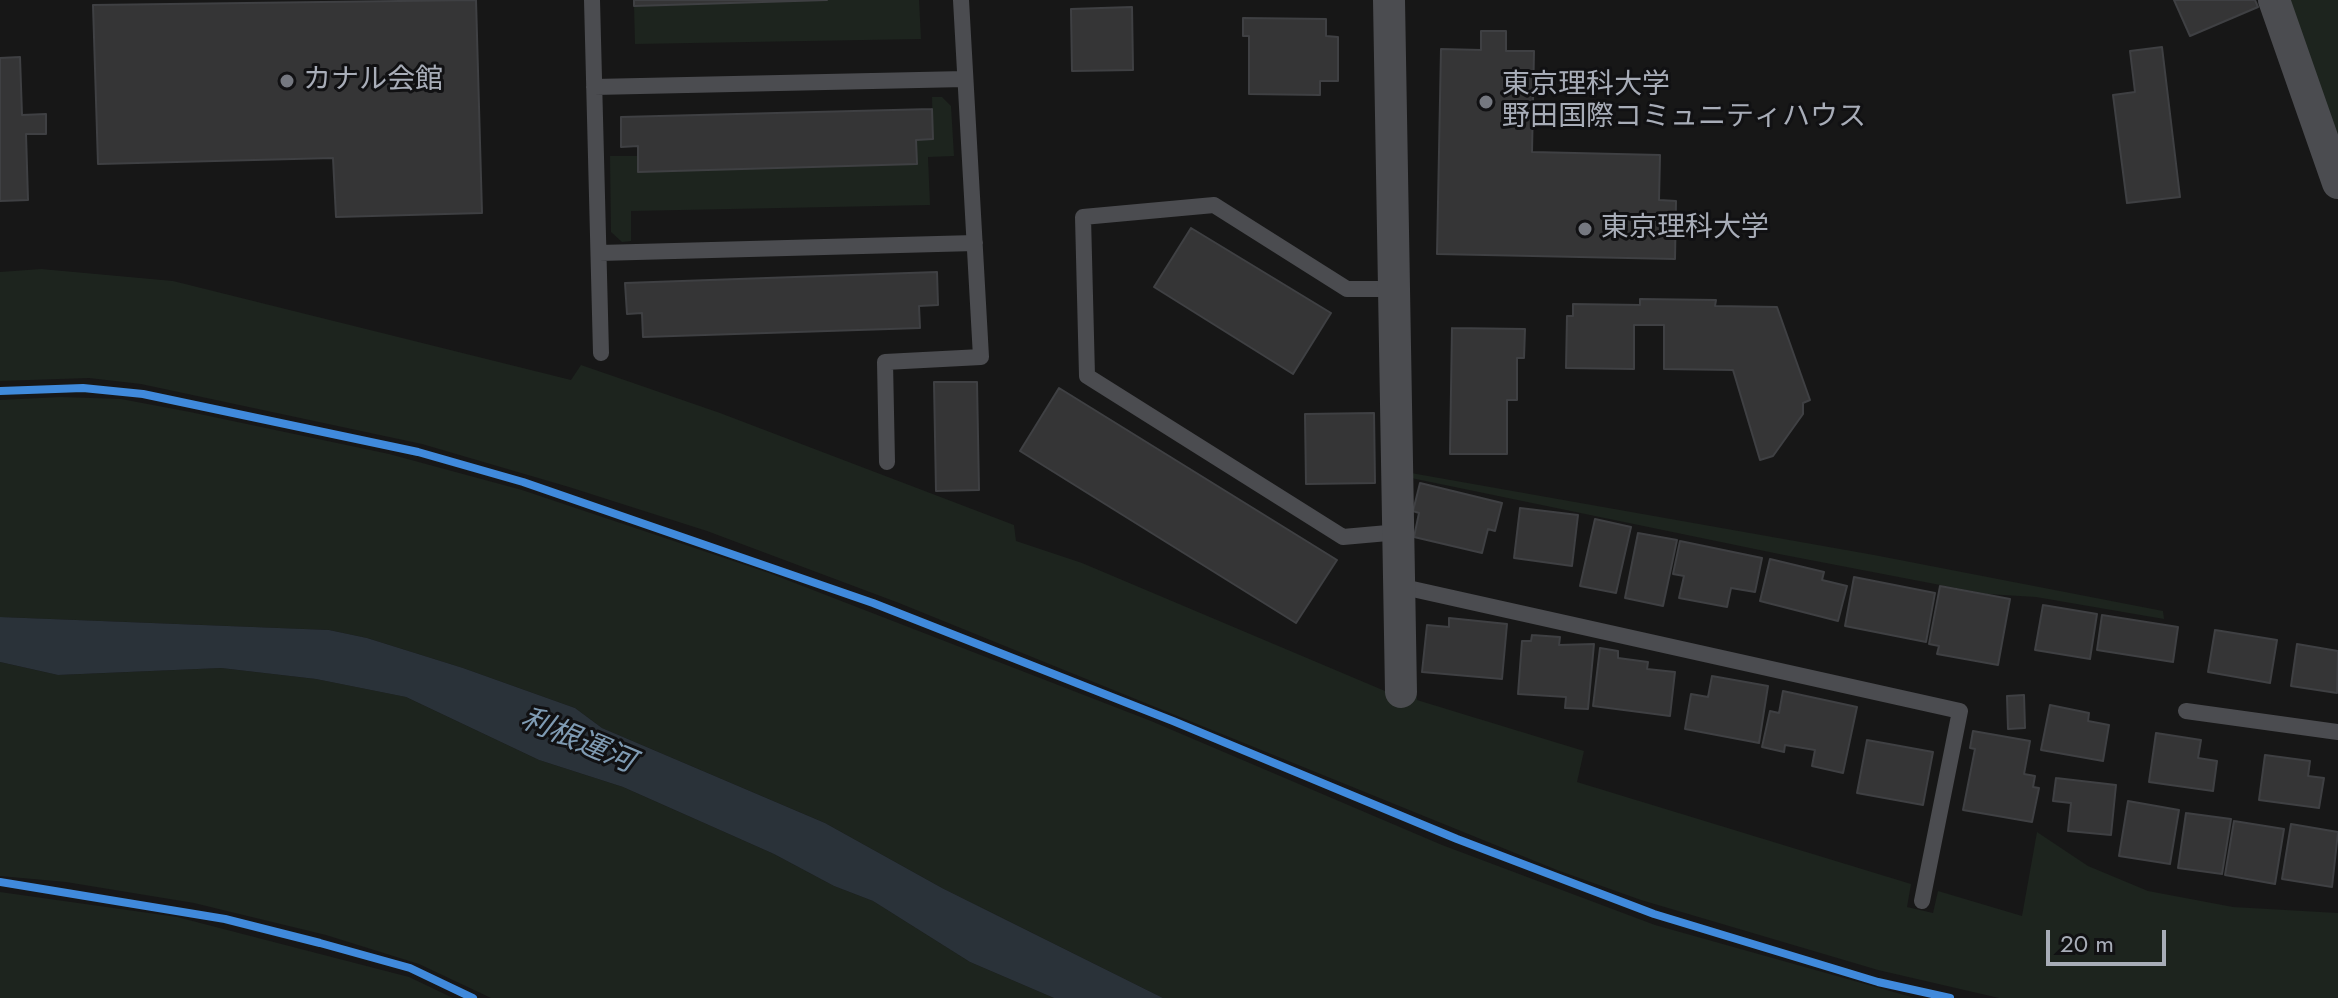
<!DOCTYPE html>
<meta charset="utf-8">
<style>
body{margin:0}
#map{position:relative;width:2338px;height:998px;overflow:hidden;background:#171717;font-family:Jost,sans-serif}
canvas{display:block}
.scale{position:absolute;left:2046px;top:930px;width:120px;height:36px;box-sizing:border-box;border:4px solid #a8adb8;border-top:0;padding-left:10px;font-size:24px;line-height:28px;white-space:nowrap;color:#a8adb8;-webkit-text-stroke:6px #111113;paint-order:stroke}
</style>
<div id="map">
<canvas width="2338" height="998"></canvas>
<div class="scale">20 m</div>
</div>
<script>
const c = document.querySelector('canvas').getContext('2d');
c.lineJoin = 'round';
function paint(path, color) { c.fillStyle = color; c.fill(path, 'evenodd'); }
const shape = rows => new Path2D(rows.map(r => 'M' + r).join(''));
function trace(path, color, width, dash) { c.strokeStyle = color; c.lineWidth = width; c.lineCap = dash ? 'butt' : 'round'; c.setLineDash(dash || []); c.stroke(path); }
function write(font, color, halo, rows, align = 'center') {
  c.font = font + ' Jost,"Noto Sans JP",sans-serif'; c.lineWidth = 6; c.setLineDash([]); c.textBaseline = 'middle'; c.strokeStyle = halo; c.fillStyle = color; for (const [text, x, y, turn = 0] of rows) {
    c.save(); c.translate(x, y); c.rotate((+turn || 0) * Math.PI / 180); c.textAlign = isNaN(turn) ? turn : align; if (halo) c.strokeText(text, 0, 0); c.fillText(text, 0, 0); c.restore();
  }
}
paint(shape([
 [827,0,919,0,921,39,635,44,634,6],
 [2288,0,2338,0,2338,147],
 [932,97,942,97,951,106,954,156,928,157,930,205,631,211,631,241,622,242,611,232,610,156,638,156,639,172,916,164,916,140,933,139],
 [41,269,173,281,571,380,581,365,720,413,1014,525,1016,541,1082,563,1385,691,1416,674,1417,700,1584,751,1577,782,1911,884,1907,907,1933,913,1938,891,2022,916,2037,832,2088,866,2148,891,2233,907,2338,913,2338,998,1999,998,1878,970,1641,900,1557,870,899,603,707,531,569,487,422,444,141,384,89,378,0,381,0,272],
 [61,397,121,399,190,412,389,454,522,490,769,573,1151,721,1442,845,1655,925,1915,998,1163,998,942,888,825,823,602,728,575,708,463,668,367,638,329,630,0,617,0,400],
 [1411,473,1874,555,2163,611,2164,619,2036,597,1987,594,1779,554,1411,478],
 [0,662,58,675,221,668,316,679,406,697,539,760,623,787,774,854,834,886,873,901,970,962,1054,998,491,998,419,964,326,935,194,903,66,882,0,876],
 [0,892,177,917,409,977,453,998,0,998]
]), '#1d241e');
paint(shape([
 [0,617,329,630,367,638,463,668,575,708,602,728,825,823,942,888,1163,998,1054,998,970,962,873,901,834,886,774,854,623,787,539,760,406,697,316,679,221,668,58,675,0,662]
]), '#2a3239');
const building = shape([
 [476,0,482,213,336,217,333,158,98,164,93,5,476,0],
 [634,0,827,0,634,6,634,0],
 [2174,0,2255,0,2258,7,2190,36,2174,0],
 [1132,7,1133,70,1072,71,1071,9,1132,7],
 [1243,18,1326,19,1326,36,1338,37,1338,81,1320,81,1320,95,1249,94,1249,36,1243,36,1243,18],
 [1481,31,1506,31,1506,51,1534,51,1532,152,1660,155,1659,200,1676,201,1675,259,1437,254,1441,49,1481,50,1481,31],
 [2162,47,2180,197,2127,203,2113,95,2135,92,2130,51,2162,47],
 [20,57,22,115,46,114,46,134,26,134,28,200,0,201,0,58,20,57],
 [932,109,933,139,916,140,917,164,638,172,638,146,621,147,621,117,932,109],
 [1191,228,1331,313,1293,374,1154,287,1191,228],
 [937,272,938,305,919,306,920,328,643,337,642,313,627,314,625,283,937,272],
 [1640,299,1716,300,1715,306,1777,307,1810,400,1803,403,1803,414,1773,456,1760,460,1733,370,1664,369,1664,325,1634,325,1634,369,1566,368,1567,316,1573,316,1573,304,1640,305,1640,299],
 [1452,328,1525,329,1524,358,1517,358,1517,400,1507,400,1507,454,1450,454,1452,328],
 [934,382,977,382,979,490,936,491,934,382],
 [1059,388,1337,560,1296,623,1020,451,1059,388],
 [1374,413,1375,483,1306,484,1305,414,1374,413],
 [1420,483,1502,503,1495,531,1488,529,1482,553,1414,537,1419,513,1413,511,1420,483],
 [1520,508,1578,515,1572,566,1514,558,1520,508],
 [1595,519,1631,527,1616,593,1580,586,1595,519],
 [1638,533,1677,540,1663,606,1625,598,1638,533],
 [1680,541,1762,558,1755,592,1731,588,1727,607,1679,598,1684,576,1673,574,1680,541],
 [1770,559,1824,572,1822,580,1847,586,1838,621,1760,601,1770,559],
 [1854,577,1935,593,1926,642,1845,626,1854,577],
 [1940,586,2010,599,1998,665,1937,654,1939,646,1929,644,1940,586],
 [2043,605,2097,614,2090,659,2035,650,2043,605],
 [2102,615,2178,627,2173,662,2097,650,2102,615],
 [1449,618,1507,624,1502,679,1422,672,1427,625,1449,627,1449,618],
 [2215,630,2277,640,2270,683,2208,672,2215,630],
 [1532,635,1560,637,1559,645,1594,644,1588,709,1565,708,1566,697,1518,694,1522,641,1531,641,1532,635],
 [2297,644,2338,651,2337,693,2291,686,2297,644],
 [1600,648,1618,651,1618,658,1648,662,1647,669,1675,672,1670,716,1593,706,1600,648],
 [1712,676,1768,686,1759,743,1685,729,1691,694,1708,697,1712,676],
 [1783,691,1857,707,1843,773,1812,766,1815,750,1785,745,1784,752,1762,747,1770,711,1779,713,1783,691],
 [2024,695,2025,728,2008,729,2007,696,2024,695],
 [2050,705,2089,713,2088,721,2109,725,2103,761,2041,750,2050,705],
 [1973,731,2030,741,2024,774,2035,776,2033,787,2039,788,2032,822,1963,810,1975,749,1970,748,1973,731],
 [2156,733,2201,740,2198,758,2217,761,2213,791,2149,782,2156,733],
 [1867,740,1933,752,1923,805,1857,793,1867,740],
 [2265,755,2310,761,2308,776,2324,778,2319,808,2259,800,2265,755],
 [2056,778,2116,785,2111,835,2068,831,2071,803,2053,801,2056,778],
 [2128,801,2179,810,2170,864,2119,856,2128,801],
 [2186,813,2231,819,2222,874,2178,868,2186,813],
 [2234,821,2284,829,2275,884,2225,875,2234,821],
 [2291,824,2338,832,2332,887,2282,879,2291,824]
]);
paint(building, '#353536');
trace(building, '#3f4043', 2);
trace(shape([
 [592,0,601,353],
 [594,87,965,79],
 [599,253,975,243],
 [1394,289,1347,289,1214,205,1083,217,1087,376,1343,537,1399,532],
 [887,462,885,362,981,357,961,0],
 [1399,586,1960,711,1922,901],
 [2186,711,2338,732]
]), '#4b4c50', 16);
trace(shape([
 [1389,0,1401,692],
 [2274,0,2338,183]
]), '#4b4c50', 32);
trace(shape([
 [0,391,83,388,143,394,418,452,523,482,873,603,1173,721,1457,839,1654,914,1878,982,1950,998],
 [0,882,225,919,320,943,410,968,473,998]
]), '#408adc', 8);
for (const [x, y, r, color] of [
 [287,81,8,"#757880"],
 [1486,102,8,"#757880"],
 [1585,229,8,"#757880"]
]) { const dot = new Path2D(); dot.arc(x, y, r, 0, 2 * Math.PI); c.fillStyle = color; c.fill(dot); trace(dot, '#111113', 3); }
write('28px', '#a8adb8', '#111113', [
 ["カナル会館",303,81],
 ["東京理科大学",1502,86],
 ["野田国際コミュニティハウス",1502,118],
 ["東京理科大学",1601,229]
], 'left');
write('italic 30px', '#7f9bb3', '#111113', [
 ["利根運河",577,742,23]
]);
</script>
